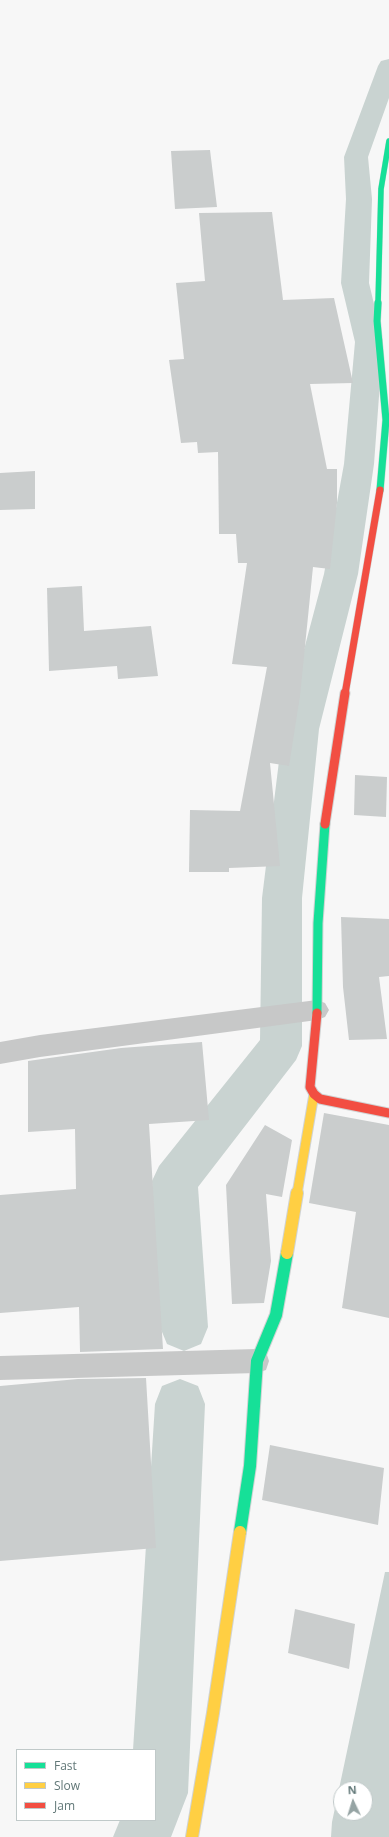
<!DOCTYPE html>
<style>
body{margin:0}
#map{position:relative;width:389px;height:1837px;overflow:hidden;background:#f7f7f7;font-family:"Open Sans",sans-serif}
canvas{display:block}
.legend{position:absolute;left:16px;top:1749px;width:140px;height:72px;box-sizing:border-box;background:#fff;border:1px solid #c0c9c9;margin:0;padding:5px 7px;list-style:none;font-size:12px;color:#627878}
.legend li{display:flex;align-items:center;gap:8px;height:20px}
.legend b{width:20px;border:1px solid #c0c9c9}
.north{position:absolute;left:333px;top:1781px;width:40px;height:40px;box-sizing:border-box;background:#fff;border:1px solid #c0c9c9;border-radius:50%;rotate:356deg;font-size:11px;font-weight:700;line-height:16px;text-align:center;color:#627878}
.north::after{content:'';display:block;margin:auto;width:14px;height:18px;background:#96a4a4;clip-path:polygon(50% 0,100% 100%,50% 72%,0 100%)}
</style>
<div id="map">
<canvas width="389" height="1837"></canvas>
<ul class="legend">
<li><b style="height:5px;background:#16e098"></b>Fast</li>
<li><b style="height:5px;background:#ffcf43"></b>Slow</li>
<li><b style="height:5px;background:#f24e42"></b>Jam</li>
</ul>
<div class="north">N</div>
</div>
<script>
const c = document.querySelector('canvas').getContext('2d');
c.lineJoin = 'round';
function paint(path, color) { c.fillStyle = color; c.fill(path, 'evenodd'); }
const shape = rows => new Path2D(rows.map(r => 'M' + r).join(''));
function trace(path, color, width, dash) { c.strokeStyle = color; c.lineWidth = width; c.lineCap = dash ? 'butt' : 'round'; c.setLineDash(dash || []); c.stroke(path); }
paint(shape([
 [385,1572,389,1572,389,1837,331,1837,332,1822],
 [341,1789,365,1789,365,1813,341,1813]
]), '#c9d3d1');
paint(shape([
 [389,59,389,98,368,157,372,199,369,283,383,342,374,464,358,574,319,729,302,898,302,1046,296,1060,198,1187,208,1327,201,1344,184,1351,167,1344,160,1327,152,1181,159,1166,260,1040,262,898,283,729,324,574,344,464,355,342,341,283,346,199,344,157,378,66,381,61,389,59],
 [180,1379,198,1386,205,1404,188,1793,171,1837,113,1837,120,1820,155,1820,155,1750,133,1750,155,1404,162,1386,180,1379]
]), '#c9d3d1');
paint(shape([
 [210,150,217,207,175,209,171,151],
 [272,212,283,300,334,298,353,383,310,384,327,469,337,469,337,503,330,569,313,567,300,696,289,766,270,763,280,866,229,868,229,872,189,872,190,810,240,811,267,667,232,664,247,563,238,563,236,534,219,534,218,452,198,453,197,442,181,443,169,360,184,359,176,283,205,281,199,213],
 [35,471,35,509,0,510,0,473],
 [82,586,84,631,151,626,158,676,118,679,117,666,49,671,47,588],
 [355,775,387,777,386,817,354,815],
 [341,917,389,919,389,976,379,977,387,1039,349,1040,343,987],
 [202,1042,209,1120,149,1124,163,1349,80,1352,79,1307,0,1313,0,1195,76,1189,75,1129,28,1132,28,1061,121,1048],
 [324,1113,389,1125,389,1318,342,1308,356,1212,309,1203],
 [265,1125,292,1140,282,1197,266,1194,271,1261,264,1303,232,1304,226,1185],
 [146,1378,156,1548,0,1561,0,1386,78,1379],
 [270,1445,384,1468,378,1525,262,1500],
 [295,1609,355,1624,349,1669,288,1653]
]), '#cacdcd');
const fastFar3 = shape([
 [378,304,381,189,389,141]
]);
const fastFar2 = shape([
 [378,303,377,321,386,420,380,490]
]);
const fastFar1 = shape([
 [317,1013,318,923,325,824]
]);
const fast = shape([
 [240,1532,250,1466,257,1361,276,1315,287,1253]
]);
const slowFar1 = shape([
 [297,1194,314,1094]
]);
const slow = shape([
 [287,1253,297,1193],
 [192,1837,213,1713,240,1532]
]);
const jamFar1 = shape([
 [345,694,380,490]
]);
const jam = shape([
 [325,824,345,693],
 [317,1013,310,1087,314,1094,320,1099,389,1113]
]);
trace(fastFar3, '#d0d3d3', 6);
trace(fastFar2, '#d0d3d3', 8);
trace(fastFar1, '#d0d3d3', 11);
trace(fast, '#d0d3d3', 14);
trace(slowFar1, '#d0d3d3', 11);
trace(slow, '#d0d3d3', 14);
trace(jamFar1, '#d0d3d3', 8);
trace(jam, '#d0d3d3', 11);
paint(shape([
 [257,1349,266,1352,269,1361,266,1370,257,1373,0,1380,0,1356,257,1349]
]), '#c7c8c8');
paint(shape([
 [317,1000,325,1003,329,1010,325,1017,317,1020,40,1057,0,1064,0,1042,40,1035,317,1000]
]), '#c7c8c8');
trace(fastFar3, '#16e098', 5.5);
trace(fastFar2, '#16e098', 7);
trace(fastFar1, '#16e098', 9);
trace(fast, '#16e098', 12);
trace(slowFar1, '#ffcf43', 9);
trace(slow, '#ffcf43', 12);
trace(jamFar1, '#f24e42', 7);
trace(jam, '#f24e42', 9);
</script>
